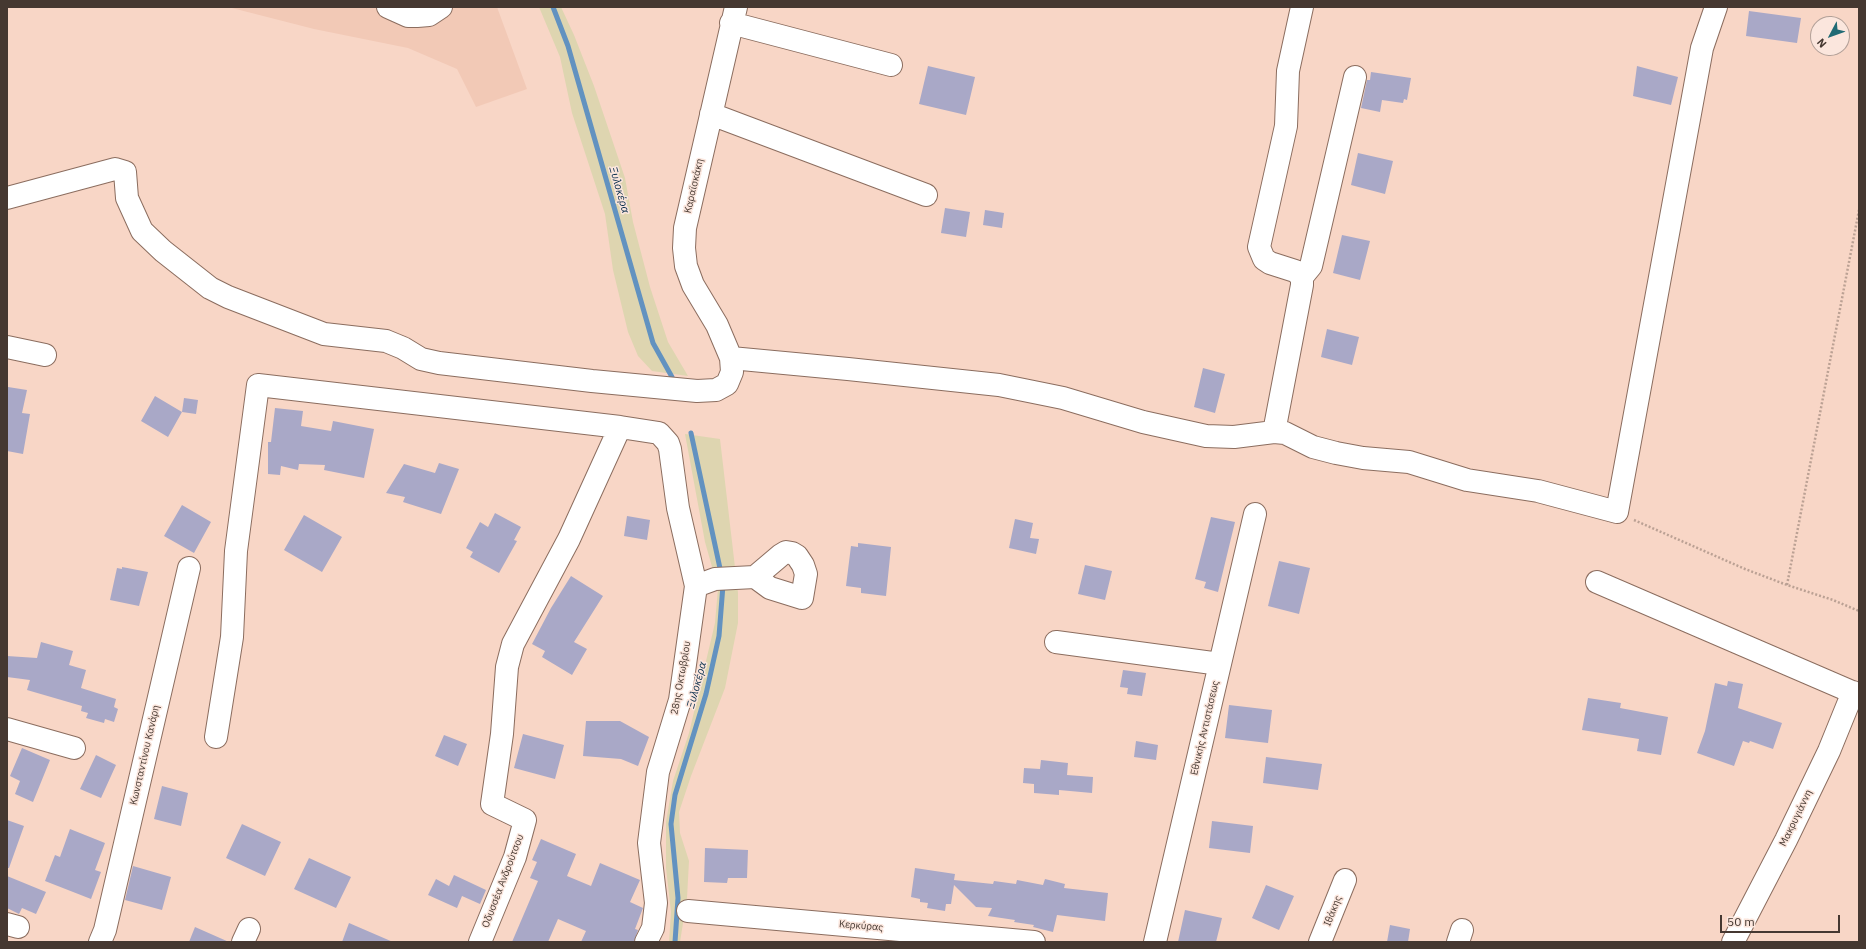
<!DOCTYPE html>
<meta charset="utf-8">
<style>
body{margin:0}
#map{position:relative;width:1866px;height:949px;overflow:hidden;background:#f8d6c6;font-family:"IBM Plex Sans",sans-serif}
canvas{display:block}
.frame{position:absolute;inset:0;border:8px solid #453831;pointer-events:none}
.north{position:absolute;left:1810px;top:16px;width:40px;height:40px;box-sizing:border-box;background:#fbe6dd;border:1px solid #b2a098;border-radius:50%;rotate:229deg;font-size:11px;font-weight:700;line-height:16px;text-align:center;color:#453831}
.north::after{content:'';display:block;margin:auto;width:14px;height:18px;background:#216b75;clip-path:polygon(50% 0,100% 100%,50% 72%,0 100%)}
.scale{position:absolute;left:1720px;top:915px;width:120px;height:18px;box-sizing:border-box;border:2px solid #453831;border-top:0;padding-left:5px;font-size:12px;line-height:14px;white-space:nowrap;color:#453831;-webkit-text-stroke:3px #fbe6dd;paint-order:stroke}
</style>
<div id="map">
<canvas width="1866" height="949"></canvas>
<div class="frame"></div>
<div class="north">N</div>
<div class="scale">50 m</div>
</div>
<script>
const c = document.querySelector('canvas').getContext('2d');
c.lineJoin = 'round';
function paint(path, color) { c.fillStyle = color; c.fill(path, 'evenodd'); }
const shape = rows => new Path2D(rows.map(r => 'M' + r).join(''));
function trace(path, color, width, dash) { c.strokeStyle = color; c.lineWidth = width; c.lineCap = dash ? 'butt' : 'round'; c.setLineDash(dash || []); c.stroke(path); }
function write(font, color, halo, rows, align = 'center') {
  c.font = font + ' "IBM Plex Sans",sans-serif'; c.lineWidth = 3; c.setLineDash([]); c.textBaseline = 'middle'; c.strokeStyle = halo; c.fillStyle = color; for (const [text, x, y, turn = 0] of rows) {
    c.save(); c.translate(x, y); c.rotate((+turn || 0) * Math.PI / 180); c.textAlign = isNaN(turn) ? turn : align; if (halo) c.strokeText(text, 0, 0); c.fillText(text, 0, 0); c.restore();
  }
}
paint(shape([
 [228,7,497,7,527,89,476,107,457,69,408,48,314,29]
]), '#f2c9b6');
paint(shape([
 [539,7,561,7,574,35,594,86,625,178,633,222,650,287,668,342,688,376,652,371,638,356,628,332,613,270,605,214,572,113,560,57],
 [685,434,720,439,738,593,738,623,725,688,691,776,679,812,680,833,689,861,687,898,680,942,669,942,671,912,666,868,666,822,673,781,689,733,715,623,718,588,705,542]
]), '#ded5b0');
trace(shape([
 [553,7,568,46,653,343,672,377],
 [691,433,721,573],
 [675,942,678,898,671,824,675,795,706,694,719,636,723,585]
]), '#6292c0', 5);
paint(shape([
 [1749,11,1801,18,1797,43,1746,36],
 [928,66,975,77,966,115,919,104],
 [1637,66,1678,77,1671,105,1633,96],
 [1371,72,1411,78,1407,100,1404,99,1403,103,1382,100,1380,112,1361,108,1367,80,1370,80],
 [1358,153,1393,161,1385,194,1351,185],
 [945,208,970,212,966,237,941,233],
 [985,210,1004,213,1002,228,983,225],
 [1342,235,1370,241,1360,280,1333,273],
 [1327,329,1359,337,1352,365,1321,357],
 [1203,368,1225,374,1215,413,1194,407],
 [8,387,27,390,22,413,30,414,23,454,7,451],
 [155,396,182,412,168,437,141,421],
 [184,398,198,400,196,414,182,412],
 [275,408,303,411,301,426,331,431,333,421,374,429,364,478,324,470,325,465,299,464,298,470,281,466,280,475,268,474,268,442,271,442],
 [439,463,459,469,441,514,403,502,405,497,386,493,404,464,435,473],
 [182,505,211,522,194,553,164,536],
 [495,513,521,527,514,540,517,541,499,573,470,557,473,552,466,548,480,522,488,527],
 [304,515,342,537,322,572,284,550],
 [627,516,650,520,647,540,624,536],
 [1211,517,1235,522,1218,592,1204,588,1206,582,1195,579],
 [1015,519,1033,523,1030,538,1039,539,1036,554,1009,548],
 [858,543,891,547,886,596,861,593,861,588,846,586,851,546,858,547],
 [1279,561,1310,568,1299,614,1268,606],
 [1085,565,1112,571,1105,600,1078,594],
 [122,567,148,572,139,606,110,600,117,568,122,569],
 [571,576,603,596,574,642,587,649,572,675,542,657,545,651,532,644,551,608],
 [41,642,73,651,69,665,86,670,81,688,116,699,114,707,118,709,114,722,105,719,104,723,86,718,88,713,81,711,82,706,27,690,30,680,7,677,7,656,37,658],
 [1123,670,1146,673,1142,696,1127,694,1128,688,1120,687],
 [1728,681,1743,684,1738,708,1782,723,1773,749,1750,741,1749,743,1743,741,1734,766,1697,753,1705,731,1715,683,1727,686],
 [1588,698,1621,703,1620,708,1668,717,1661,755,1637,751,1639,739,1582,730],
 [1229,705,1272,710,1268,743,1225,738],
 [586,721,620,721,649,737,638,766,621,759,583,756],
 [523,734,564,745,555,779,514,768],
 [444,735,467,744,458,766,435,756],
 [1136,741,1158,745,1156,760,1134,757],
 [22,748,50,760,33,802,15,794,20,781,10,776],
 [96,755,116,765,101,798,80,789],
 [1266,757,1322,764,1318,790,1263,783],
 [1041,760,1068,763,1067,775,1093,777,1092,793,1059,790,1059,795,1034,793,1034,784,1023,783,1024,768,1040,769],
 [162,786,188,793,181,826,154,819],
 [7,820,24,826,9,868,7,868],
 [1212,821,1253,826,1250,853,1209,848],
 [242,824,281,842,265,876,226,858],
 [70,829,105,843,95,870,101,872,91,899,45,881,55,855,60,857],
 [541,839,576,854,567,876,591,886,600,863,640,880,630,902,643,908,635,929,638,930,634,942,581,942,586,931,558,919,548,942,512,942,538,881,530,878,537,862,532,860],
 [705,848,748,850,747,878,728,878,727,883,704,882],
 [309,858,351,877,336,908,294,889],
 [133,866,171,877,162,910,125,900],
 [915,868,955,874,954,880,993,884,994,881,1016,884,1017,880,1043,885,1045,879,1065,884,1064,888,1108,893,1105,921,1057,915,1053,932,1033,927,1034,925,1014,922,1015,920,988,916,992,908,976,907,954,885,951,904,946,904,945,911,927,908,928,903,920,902,920,899,911,897],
 [454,875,486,890,480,904,462,896,457,908,428,895,436,879,449,886],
 [7,876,46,892,36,914,22,908,19,914,7,908],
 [1266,885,1294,896,1279,930,1252,918],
 [1185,910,1222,918,1216,942,1178,942],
 [349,923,393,942,342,942],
 [1390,925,1410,929,1408,942,1387,942],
 [195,927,229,942,189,942]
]), '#a9a8c7');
const minor = shape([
 [388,7,408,16,417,16,429,15,441,7],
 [731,23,891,65],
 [711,114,926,195],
 [7,198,115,169,125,172,127,198,142,231,163,251,210,288,228,297,298,324,324,334,386,341,403,348,421,359,439,363,592,381,697,391,716,390,727,384,732,372,731,358,717,325,693,285,686,266,684,248,685,228,736,7],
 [1302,277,1311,266,1355,77],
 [7,347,45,355],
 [731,358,848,369,999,385,1063,398,1143,422,1206,436,1234,437,1274,432,1285,433,1313,447,1336,453,1363,458,1409,462,1467,480,1538,491,1617,512,1702,48,1716,7],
 [1274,432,1302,285,1302,277,1295,271,1270,263,1264,259,1259,247,1286,126,1288,71,1302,7],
 [1597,582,1859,695],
 [696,586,715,579,755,577,781,555,786,552,792,553,797,556,803,565,806,574,802,598,770,588,755,577],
 [1056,642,1220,664],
 [7,729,74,748],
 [216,737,232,637,236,551,258,385,620,427,659,433,668,443,670,449,678,508,696,586,680,700,658,772,649,843,656,903,653,928,646,942],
 [688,911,1034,942],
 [7,924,18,927],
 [100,942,105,930,189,568],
 [243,942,249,929],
 [480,942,515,857,525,820,492,804,502,734,507,667,513,644,569,539,620,427],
 [1155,942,1255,514],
 [1320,942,1345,880],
 [1458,942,1462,930],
 [1733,942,1786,840,1829,751,1853,692]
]);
trace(minor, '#8b6d5f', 24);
trace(shape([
 [1634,520,1745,569,1787,585,1833,600,1859,611],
 [1787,585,1859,210]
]), '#bba194', 2.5, [2, 2]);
trace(minor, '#fff', 22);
write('10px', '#453831', '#fbe6dd', [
 ["Καραϊσκάκη",694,186,-77],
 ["28ης Οκτωβρίου",681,678,-80],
 ["Εθνικής Αντιστάσεως",1205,728,-77],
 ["Κωνσταντίνου Κανάρη",145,755,-77],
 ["Μακρυγιάννη",1796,818,-64],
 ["Οδυσσέα Ανδρούτσου",503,881,-69],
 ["Ιθάκης",1333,911,-68],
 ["Κερκύρας",861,926,5]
]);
write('italic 11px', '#062c4b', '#fbe6dd', [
 ["Ξυλοκέρα",619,190,74],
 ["Ξυλοκέρα",697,685,-75]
]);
</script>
